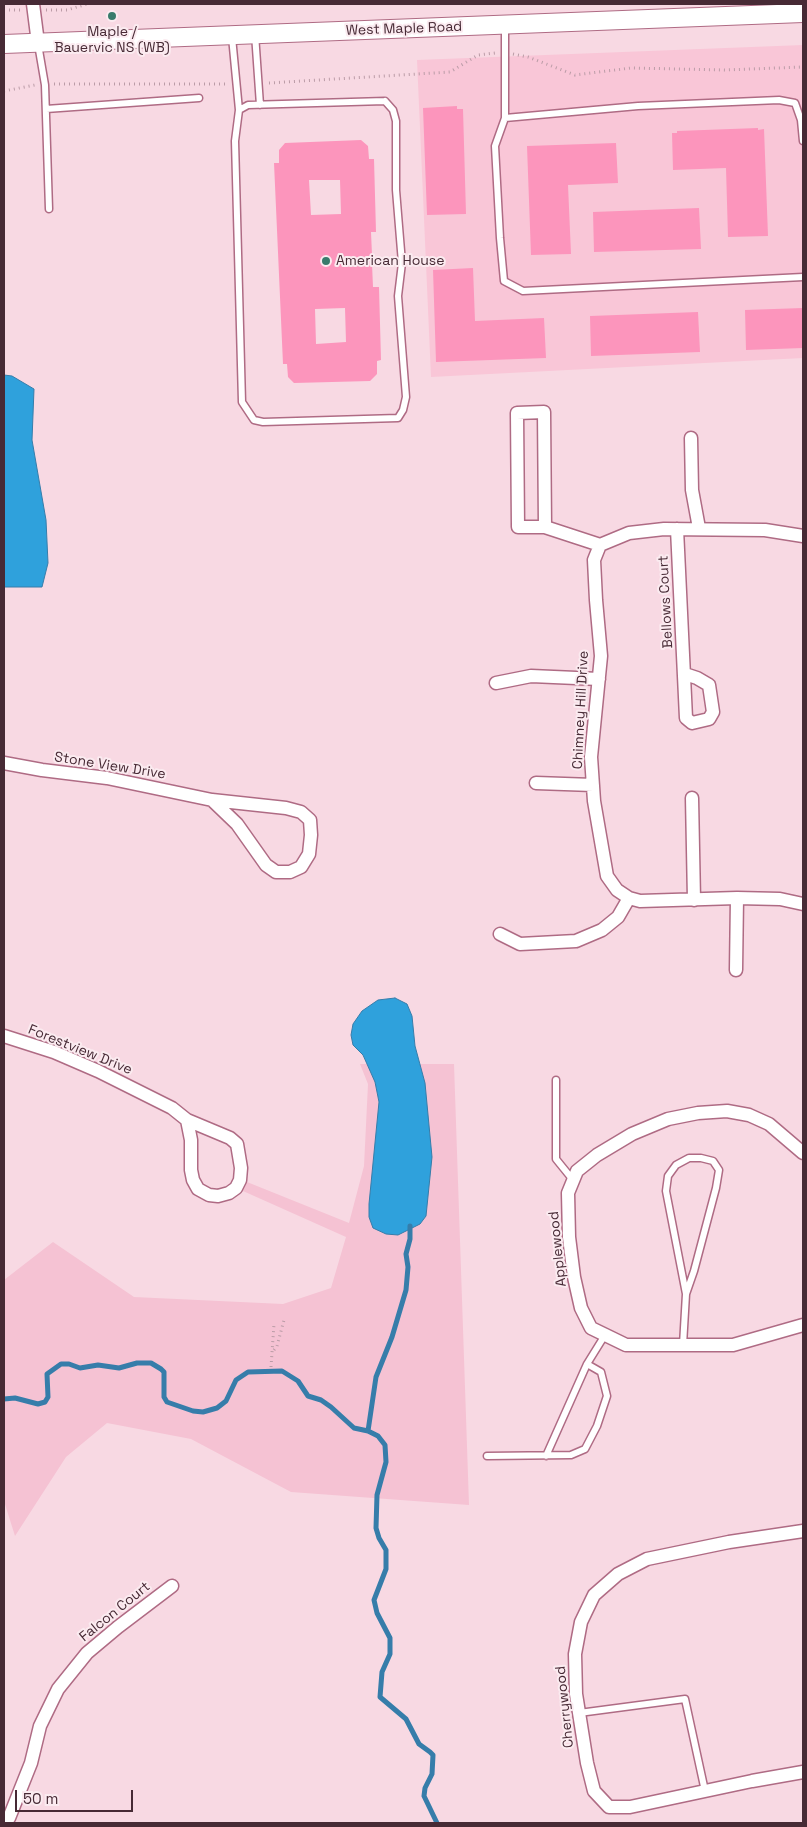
<!DOCTYPE html>
<style>
body{margin:0}
#map{position:relative;width:807px;height:1827px;overflow:hidden;background:#f8d9e3;font-family:"Space Grotesk",sans-serif}
canvas{display:block}
.frame{position:absolute;inset:0;border:5px solid #472a35;pointer-events:none}
.scale{position:absolute;left:15px;top:1790px;width:118px;height:22px;box-sizing:border-box;border:2px solid #472a35;border-top:0;padding-left:6px;font-size:15px;line-height:18px;white-space:nowrap;color:#472a35;-webkit-text-stroke:4px #fbebf0;paint-order:stroke}
</style>
<div id="map">
<canvas width="807" height="1827"></canvas>
<div class="frame"></div>
<div class="scale">50 m</div>
</div>
<script>
const c = document.querySelector('canvas').getContext('2d');
c.lineJoin = 'round';
function paint(path, color) { c.fillStyle = color; c.fill(path, 'evenodd'); }
const shape = rows => new Path2D(rows.map(r => 'M' + r).join(''));
function trace(path, color, width, dash) { c.strokeStyle = color; c.lineWidth = width; c.lineCap = dash ? 'butt' : 'round'; c.setLineDash(dash || []); c.stroke(path); }
function write(font, color, halo, rows, align = 'center') {
  c.font = font + ' "Space Grotesk",sans-serif'; c.lineWidth = 4; c.setLineDash([]); c.textBaseline = 'middle'; c.strokeStyle = halo; c.fillStyle = color; for (const [text, x, y, turn = 0] of rows) {
    c.save(); c.translate(x, y); c.rotate((+turn || 0) * Math.PI / 180); c.textAlign = isNaN(turn) ? turn : align; if (halo) c.strokeText(text, 0, 0); c.fillText(text, 0, 0); c.restore();
  }
}
paint(shape([
 [803,45,803,358,431,377,417,60]
]), '#f9c6d7');
paint(shape([
 [360,1064,454,1064,469,1505,291,1492,191,1439,107,1423,66,1457,15,1536,4,1501,4,1280,53,1242,134,1297,283,1304,331,1288,346,1237,243,1191,247,1182,349,1223,364,1166,368,1084]
]), '#f5c2d3');
const water = shape([
 [4,375,12,376,34,389,32,440,46,520,48,563,42,587,4,587,4,375],
 [395,998,407,1004,412,1016,415,1046,425,1083,432,1157,426,1216,420,1224,398,1235,386,1234,373,1228,369,1217,369,1204,379,1102,375,1082,363,1055,353,1045,351,1035,353,1024,362,1011,378,1000,395,998]
]);
paint(water, '#2fa1dc');
trace(water, '#367daa', 1);
trace(shape([
 [4,1399,15,1398,38,1404,45,1402,48,1397,47,1374,61,1364,69,1364,80,1368,98,1365,119,1368,137,1363,151,1363,161,1369,164,1372,164,1397,167,1402,193,1411,203,1412,217,1408,226,1401,236,1380,248,1372,282,1371,298,1381,308,1396,321,1400,331,1407,354,1428,368,1431,378,1436,385,1445,386,1462,377,1495,376,1528,379,1538,386,1550,386,1569,374,1600,377,1613,390,1638,390,1654,382,1672,380,1697,406,1719,419,1744,430,1752,433,1755,432,1774,425,1788,424,1796,437,1823],
 [368,1431,376,1377,392,1337,406,1290,408,1267,406,1254,410,1239,410,1226]
]), '#367daa', 5);
paint(shape([
 [457,106,457,109,463,109,466,214,427,215,423,108],
 [758,128,758,130,764,129,768,236,728,237,726,168,673,170,672,133,677,133,677,131],
 [361,140,368,146,369,159,374,159,376,232,371,232,372,255,373,256,374,263,372,264,373,287,379,287,381,360,377,361,377,374,370,381,294,383,288,377,287,364,283,364,274,163,279,163,279,150,285,143],
 [309,180,340,180,341,214,311,215],
 [345,308,346,342,316,344,315,309],
 [616,143,618,183,568,185,571,254,531,255,527,146],
 [699,208,701,249,594,252,593,212],
 [473,268,475,321,544,318,546,358,436,362,433,270],
 [803,308,803,348,746,350,745,310],
 [698,312,700,352,591,356,590,316]
]), '#fc95bc');
const lane = shape([
 [505,26,505,118,495,146,500,238,504,281,523,291,803,277],
 [255,34,260,105],
 [232,37,239,110],
 [38,44,45,85,49,209],
 [385,101,393,110,396,121,396,190,402,263,398,296,406,397,403,410,398,418,263,422,254,420,242,402,235,141,239,110,248,105,385,101],
 [46,109,199,98],
 [505,118,638,106,779,100,795,103,801,120,803,141],
 [556,1080,556,1159,573,1180],
 [683,1345,686,1294,666,1191,668,1176,676,1165,689,1158,701,1158,713,1161,719,1170,716,1188,694,1271,686,1294],
 [487,1456,571,1455,585,1449,597,1426,607,1396,601,1372,587,1364,605,1335],
 [546,1456,587,1364],
 [579,1713,685,1699,705,1791]
]);
const street = shape([
 [33,4,38,43],
 [691,438,692,490,699,528],
 [545,527,518,527,517,413,544,412,545,527,600,545],
 [677,529,686,718,692,723,709,719,713,712,709,685,697,678,685,674],
 [803,536,765,530,664,529,629,533,600,545,594,560,596,600,601,656,591,757,594,801,607,876,617,890,629,898,640,901,737,898,780,899,803,904],
 [496,683,531,676,599,679],
 [4,763,42,770,107,778,212,800,286,808,301,812,310,820,311,835,309,854,301,867,290,872,276,872,266,865,237,824,212,800],
 [536,783,593,785],
 [692,798,694,900],
 [500,934,520,944,576,941,602,930,618,917,629,898],
 [736,970,737,898],
 [4,1036,54,1052,98,1071,172,1108,187,1120,230,1138,237,1144,241,1168,240,1180,236,1188,229,1193,218,1196,209,1195,198,1189,193,1180,191,1170,191,1140,187,1120],
 [803,1153,769,1124,749,1115,727,1111,698,1113,668,1119,632,1134,597,1155,577,1171,568,1193,569,1237,574,1277,581,1308,591,1328,626,1345,733,1345,803,1325],
 [803,1531,729,1542,647,1559,618,1574,594,1595,581,1622,575,1654,576,1694,587,1763,594,1791,609,1807,630,1807,752,1781,803,1772],
 [9,1818,31,1763,40,1726,58,1689,87,1653,118,1627,172,1586]
]);
const secondary = shape([
 [4,44,803,13]
]);
trace(lane, '#af6b84', 9);
trace(street, '#af6b84', 15);
trace(secondary, '#af6b84', 20);
trace(shape([
 [4,10,22,10],
 [46,10,67,10,87,4],
 [513,54,528,57,575,75,631,68,725,70,803,67],
 [269,83,450,72,478,55,495,53],
 [54,84,228,84],
 [4,91,35,85],
 [274,1350,277,1346,284,1320],
 [271,1367,274,1324]
]), '#bb9ca7', 3, [1, 4]);
trace(lane, '#fff', 6);
trace(street, '#fff', 12);
trace(secondary, '#fff', 18);
for (const [x, y, r, color] of [
 [112,16,5,"#397b6c"],
 [326,261,5,"#397b6c"]
]) { const dot = new Path2D(); dot.arc(x, y, r, 0, 2 * Math.PI); c.fillStyle = color; c.fill(dot); trace(dot, '#fbebf0', 2); }
write('14px', '#472a35', '#fbebf0', [
 ["West Maple Road",404,29,-2],
 ["Bellows Court",666,602,-93],
 ["Chimney Hill Drive",581,710,-87],
 ["Stone View Drive",110,766,9],
 ["Forestview Drive",80,1050,22],
 ["Applewood",558,1249,-96],
 ["Falcon Court",115,1612,-39],
 ["Cherrywood",565,1707,-96]
]);
write('14px', '#472a35', '#fbebf0', [
 ["Maple /",112,32],
 ["Bauervic NS (WB)",112,48],
 ["American House",336,261,"left"]
]);
</script>
